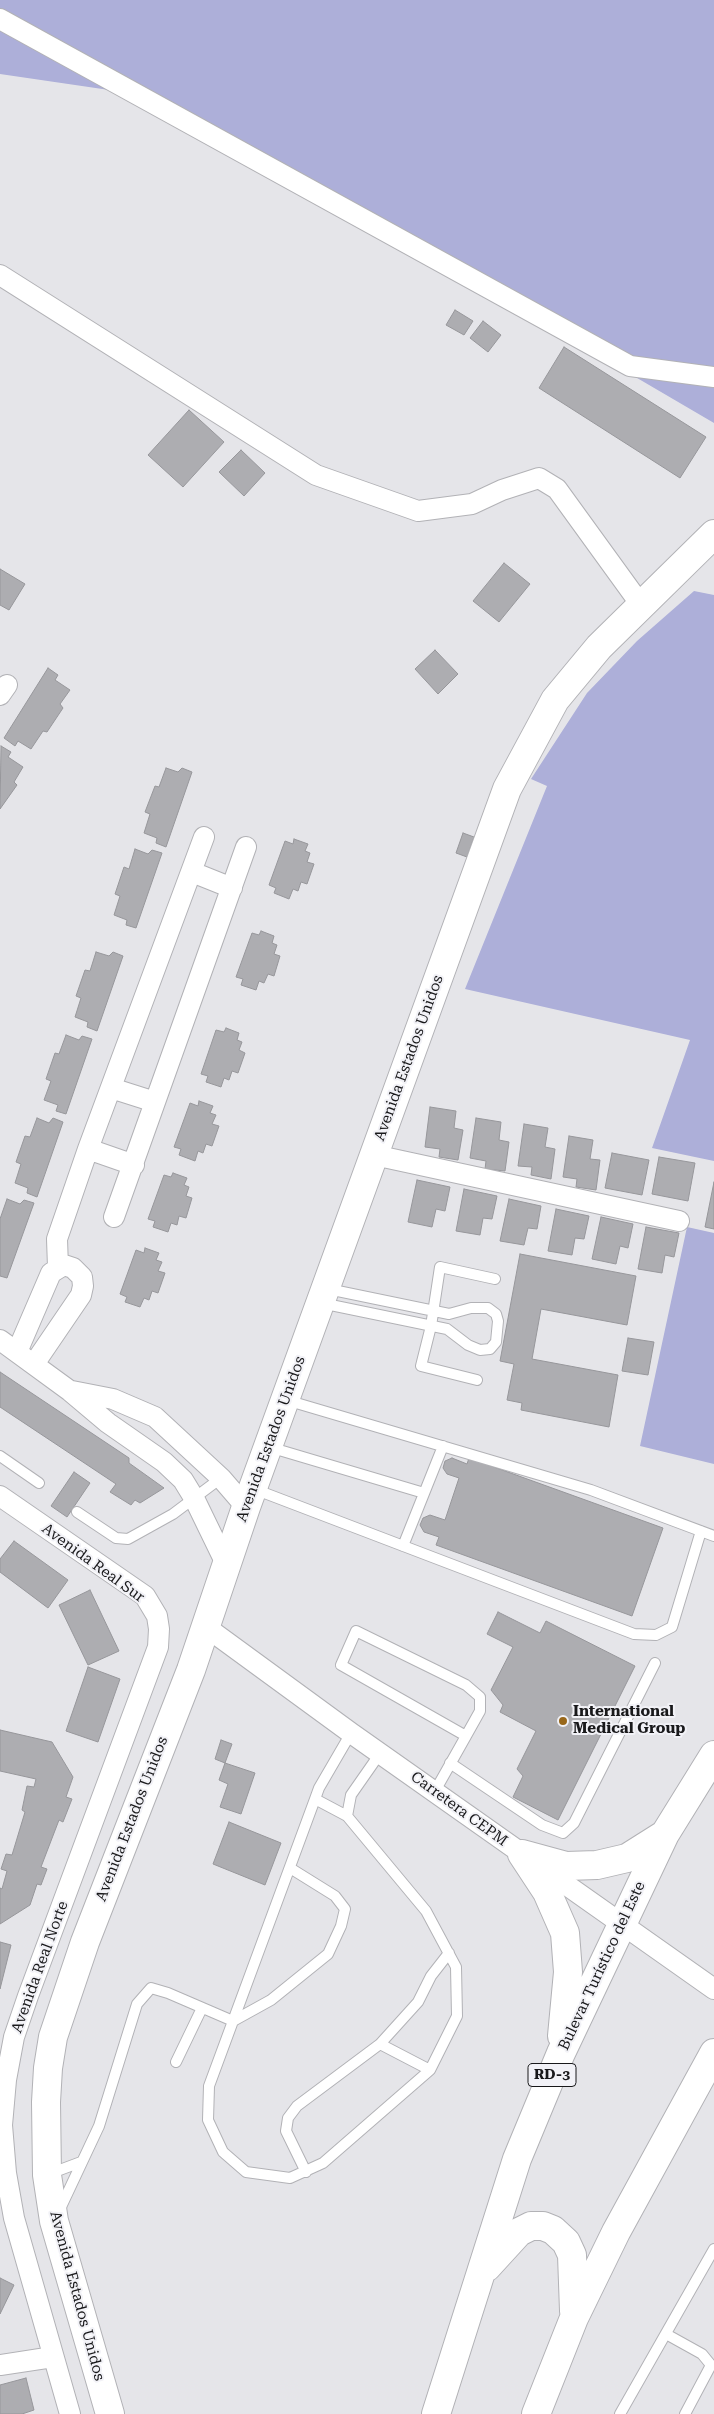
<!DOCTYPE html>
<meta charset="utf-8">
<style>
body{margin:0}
canvas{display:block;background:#e5e5e9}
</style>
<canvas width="714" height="2414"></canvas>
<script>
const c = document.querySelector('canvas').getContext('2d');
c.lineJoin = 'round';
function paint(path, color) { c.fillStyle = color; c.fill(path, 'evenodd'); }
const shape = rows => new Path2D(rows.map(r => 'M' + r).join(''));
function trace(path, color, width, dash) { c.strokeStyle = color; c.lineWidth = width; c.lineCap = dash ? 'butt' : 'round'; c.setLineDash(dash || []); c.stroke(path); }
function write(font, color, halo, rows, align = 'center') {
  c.font = font + ' "Roboto Serif",serif'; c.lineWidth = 4; c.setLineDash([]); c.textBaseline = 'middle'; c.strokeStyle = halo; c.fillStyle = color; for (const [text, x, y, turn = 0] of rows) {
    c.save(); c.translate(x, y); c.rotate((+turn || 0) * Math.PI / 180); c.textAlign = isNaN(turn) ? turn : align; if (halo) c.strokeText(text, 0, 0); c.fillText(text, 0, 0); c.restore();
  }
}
paint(shape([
 [0,0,714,0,714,423,157,97,0,74],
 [694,591,714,595,714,1161,652,1148,690,1040,465,989,547,786,531,779,587,693,637,641],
 [687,1227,714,1233,714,1464,640,1446]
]), '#adafd9');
const building = shape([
 [455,310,473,321,464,335,446,325,455,310],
 [483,321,501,335,488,352,470,338,483,321],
 [564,347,706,437,680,478,539,388,564,347],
 [189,410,224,442,183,487,148,455,189,410],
 [241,450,265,473,244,496,219,472,241,450],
 [504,563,530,584,499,622,473,601,504,563],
 [0,569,25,584,9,610,0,605,0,569],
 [435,650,458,674,438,694,415,669,435,650],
 [48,668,58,675,55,680,70,690,60,704,63,708,47,732,43,731,31,749,18,741,15,746,4,738,48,668],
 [1,746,11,752,8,757,23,767,14,782,17,785,0,809,1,746],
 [166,768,178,772,182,768,192,772,166,847,156,843,157,838,144,833,150,814,145,812,155,786,159,787,166,768],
 [463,833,474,837,467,857,456,853,463,833],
 [294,839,308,844,305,851,310,853,307,862,314,864,307,884,301,882,298,891,293,889,289,899,274,893,276,888,269,885,285,841,293,844,294,839],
 [135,849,148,854,152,850,162,853,136,928,126,925,127,920,114,915,120,896,115,894,124,867,129,869,135,849],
 [261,931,274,936,272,943,277,945,274,954,280,956,274,976,268,974,264,983,259,981,256,990,241,985,243,979,236,977,252,933,259,935,261,931],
 [96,952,109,956,113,952,123,956,97,1031,87,1027,88,1022,75,1017,81,998,76,996,85,970,90,971,96,952],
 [226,1028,239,1033,237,1040,242,1042,239,1050,245,1053,238,1073,232,1071,229,1080,224,1078,221,1087,206,1082,208,1076,201,1074,216,1030,224,1032,226,1028],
 [66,1035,79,1040,82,1036,92,1039,66,1114,56,1111,58,1105,44,1100,51,1081,46,1079,55,1053,59,1054,66,1035],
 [199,1101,213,1106,210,1113,216,1115,212,1124,219,1126,212,1146,206,1144,203,1153,198,1151,195,1161,179,1155,181,1149,174,1147,190,1103,198,1106,199,1101],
 [430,1107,456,1111,454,1128,463,1130,458,1160,439,1157,440,1149,425,1147,430,1107],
 [37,1118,49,1123,53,1118,63,1122,37,1197,27,1193,28,1188,15,1183,21,1164,16,1162,25,1136,30,1137,37,1118],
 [476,1118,501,1122,499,1140,509,1142,505,1171,485,1169,486,1161,470,1158,476,1118],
 [524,1124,548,1128,545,1147,555,1149,551,1179,531,1175,532,1167,518,1166,524,1124],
 [569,1136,593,1140,590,1159,600,1160,596,1190,576,1187,577,1179,563,1177,569,1136],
 [612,1153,649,1160,642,1195,605,1188,612,1153],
 [659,1157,695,1163,688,1201,652,1194,659,1157],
 [173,1173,187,1178,184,1185,189,1187,186,1196,192,1198,186,1218,179,1216,177,1225,171,1223,168,1232,153,1227,155,1221,148,1219,164,1175,171,1177,173,1173],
 [417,1180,450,1187,445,1211,436,1209,432,1227,408,1222,417,1180],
 [714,1182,714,1229,705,1227,714,1182],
 [464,1189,497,1196,492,1219,483,1218,480,1235,456,1231,464,1189],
 [7,1199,20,1204,24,1200,34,1203,7,1278,0,1276,0,1219,7,1199],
 [509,1199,541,1206,537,1229,528,1228,524,1245,500,1241,509,1199],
 [556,1209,589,1216,584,1239,575,1238,572,1255,548,1251,556,1209],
 [601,1217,633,1224,628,1248,620,1246,616,1264,592,1259,601,1217],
 [646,1227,679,1233,674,1257,665,1255,662,1273,638,1269,646,1227],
 [145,1248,159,1253,156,1260,162,1262,158,1271,165,1273,158,1293,152,1291,149,1300,144,1298,140,1307,125,1302,127,1297,120,1294,136,1250,144,1253,145,1248],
 [520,1254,636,1276,627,1325,541,1309,532,1359,618,1375,609,1427,521,1410,522,1403,507,1400,514,1364,500,1361,520,1254],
 [628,1338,654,1342,648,1375,622,1371,628,1338],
 [0,1372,129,1458,129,1463,164,1488,140,1503,135,1500,131,1505,110,1492,116,1484,0,1407,0,1372],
 [452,1458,467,1464,469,1458,663,1528,632,1616,436,1545,439,1537,424,1532,420,1525,423,1518,430,1515,445,1520,459,1478,447,1474,443,1468,445,1461,452,1458],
 [74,1472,90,1483,67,1517,51,1506,74,1472],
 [14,1541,68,1580,48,1608,0,1572,0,1559,14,1541],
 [90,1590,119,1651,88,1665,59,1605,90,1590],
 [498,1612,540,1633,546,1621,635,1666,558,1820,513,1797,523,1776,517,1769,536,1731,500,1712,503,1705,491,1690,513,1647,487,1634,498,1612],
 [88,1667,120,1679,98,1742,66,1731,88,1667],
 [0,1730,52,1742,73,1777,66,1797,72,1799,63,1822,59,1820,41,1867,47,1869,41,1885,37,1884,30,1905,0,1924,0,1888,2,1889,7,1871,1,1869,6,1854,12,1855,25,1812,22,1810,27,1786,34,1787,36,1779,0,1771,0,1730],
 [221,1740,232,1744,225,1763,215,1759,221,1740],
 [225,1763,255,1773,241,1814,220,1807,228,1784,219,1780,225,1763],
 [229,1822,281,1843,265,1885,213,1864,229,1822],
 [0,1942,11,1945,0,1989,0,1942],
 [0,2278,14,2285,0,2314,0,2278],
 [26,2378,34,2410,22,2414,0,2414,0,2385,26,2378]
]);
paint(building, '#adadb1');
trace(building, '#97979b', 1);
const lane = shape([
 [321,1303,447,1329,468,1345,480,1350,490,1349,496,1342,498,1321,496,1314,488,1308,471,1308,449,1314,328,1289],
 [477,1380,421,1366,431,1326,440,1267,495,1279],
 [286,1400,591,1490,714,1536],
 [269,1447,424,1493],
 [0,1456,39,1483],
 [254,1489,634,1634,656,1635,672,1627,701,1531],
 [77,1512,116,1538,128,1539,173,1514,221,1478],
 [403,1546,443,1446],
 [450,1763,542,1825,563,1833,574,1823,655,1663],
 [435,1791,466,1736,480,1711,480,1697,466,1685,356,1631,341,1665,466,1736],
 [315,1799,347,1816,426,1911,456,1967,457,2016,430,2070,323,2163,290,2178,246,2172,223,2152,208,2120,209,2086,315,1799,319,1788,351,1733],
 [347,1816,351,1795,381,1752],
 [380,2044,430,2070],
 [176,2062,202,2008],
 [306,2172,286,2131,288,2118,297,2106,380,2044,418,2002,431,1976,449,1953],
 [49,2174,81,2162],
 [60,2209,99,2126,137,2004,151,1988,168,1993,233,2021,271,2000,328,1954,341,1926,345,1909,335,1896,290,1868],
 [666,2334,702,2354,711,2365,685,2414],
 [620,2414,714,2249]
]);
const street = shape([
 [0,19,630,366,714,377],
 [0,275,316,475,418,511,472,504,502,490,539,478,557,489,641,605],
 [0,695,7,685],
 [192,872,232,888],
 [111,1088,155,1102],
 [88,1149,134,1165],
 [374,1155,679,1221],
 [114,1217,246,847],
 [58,1267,57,1239,88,1149,204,837],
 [0,1340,70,1391,108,1423,164,1462,183,1480,194,1498,227,1566],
 [17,1352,51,1273,64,1265,73,1268,82,1277,83,1286,81,1295,34,1364],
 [72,1391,113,1399,155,1417,221,1478,246,1507],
 [0,1496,145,1596,157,1616,159,1629,158,1647,28,1996,14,2037,6,2080,2,2125,6,2173,14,2218,70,2414],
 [206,1627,351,1733,714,1989],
 [0,2365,53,2357]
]);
const secondary = shape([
 [110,2414,54,2221,47,2175,46,2102,48,2068,53,2037,85,1942,191,1670,246,1507,507,789,555,700,599,647,714,534]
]);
const highway = shape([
 [522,1854,547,1892,565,1933,568,1972,562,2036],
 [522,1854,566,1866,597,1865,627,1858,665,1834],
 [487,2267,519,2232,531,2226,543,2226,553,2230,566,2242,572,2255,574,2311],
 [436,2414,517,2159,561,2053,665,1834,714,1755],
 [536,2414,574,2318,616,2232,714,2053]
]);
trace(lane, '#b2b2b6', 12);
trace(street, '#b2b2b6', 22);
trace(secondary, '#b2b2b6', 30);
trace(highway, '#b2b2b6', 30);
trace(lane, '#fff', 10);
trace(street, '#fff', 20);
trace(secondary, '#fff', 28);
trace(highway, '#fff', 28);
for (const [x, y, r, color] of [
 [563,1721,5,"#98671a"]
]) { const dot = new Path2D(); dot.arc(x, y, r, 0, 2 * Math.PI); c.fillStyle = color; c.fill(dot); trace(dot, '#f2f2f7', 2); }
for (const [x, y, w] of [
 [552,2075,48]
]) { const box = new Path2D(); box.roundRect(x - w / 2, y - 11.5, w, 23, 4); c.fillStyle = '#f2f2f7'; c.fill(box); trace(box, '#19191b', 1); }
write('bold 14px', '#19191b', null, [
 ["RD-3",552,2075]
]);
write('15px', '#19191b', '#f2f2f7', [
 ["Avenida Estados Unidos",409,1058,-70],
 ["Avenida Estados Unidos",271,1439,-70],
 ["Avenida Real Sur",93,1563,36],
 ["Carretera CEPM",459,1809,36],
 ["Avenida Estados Unidos",132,1819,-69],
 ["Bulevar Turístico del Este",602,1966,-65],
 ["Avenida Real Norte",40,1967,-70],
 ["Avenida Estados Unidos",77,2296,75]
]);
write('bold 15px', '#19191b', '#f2f2f7', [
 ["International",573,1712],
 ["Medical Group",573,1729]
], 'left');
</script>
